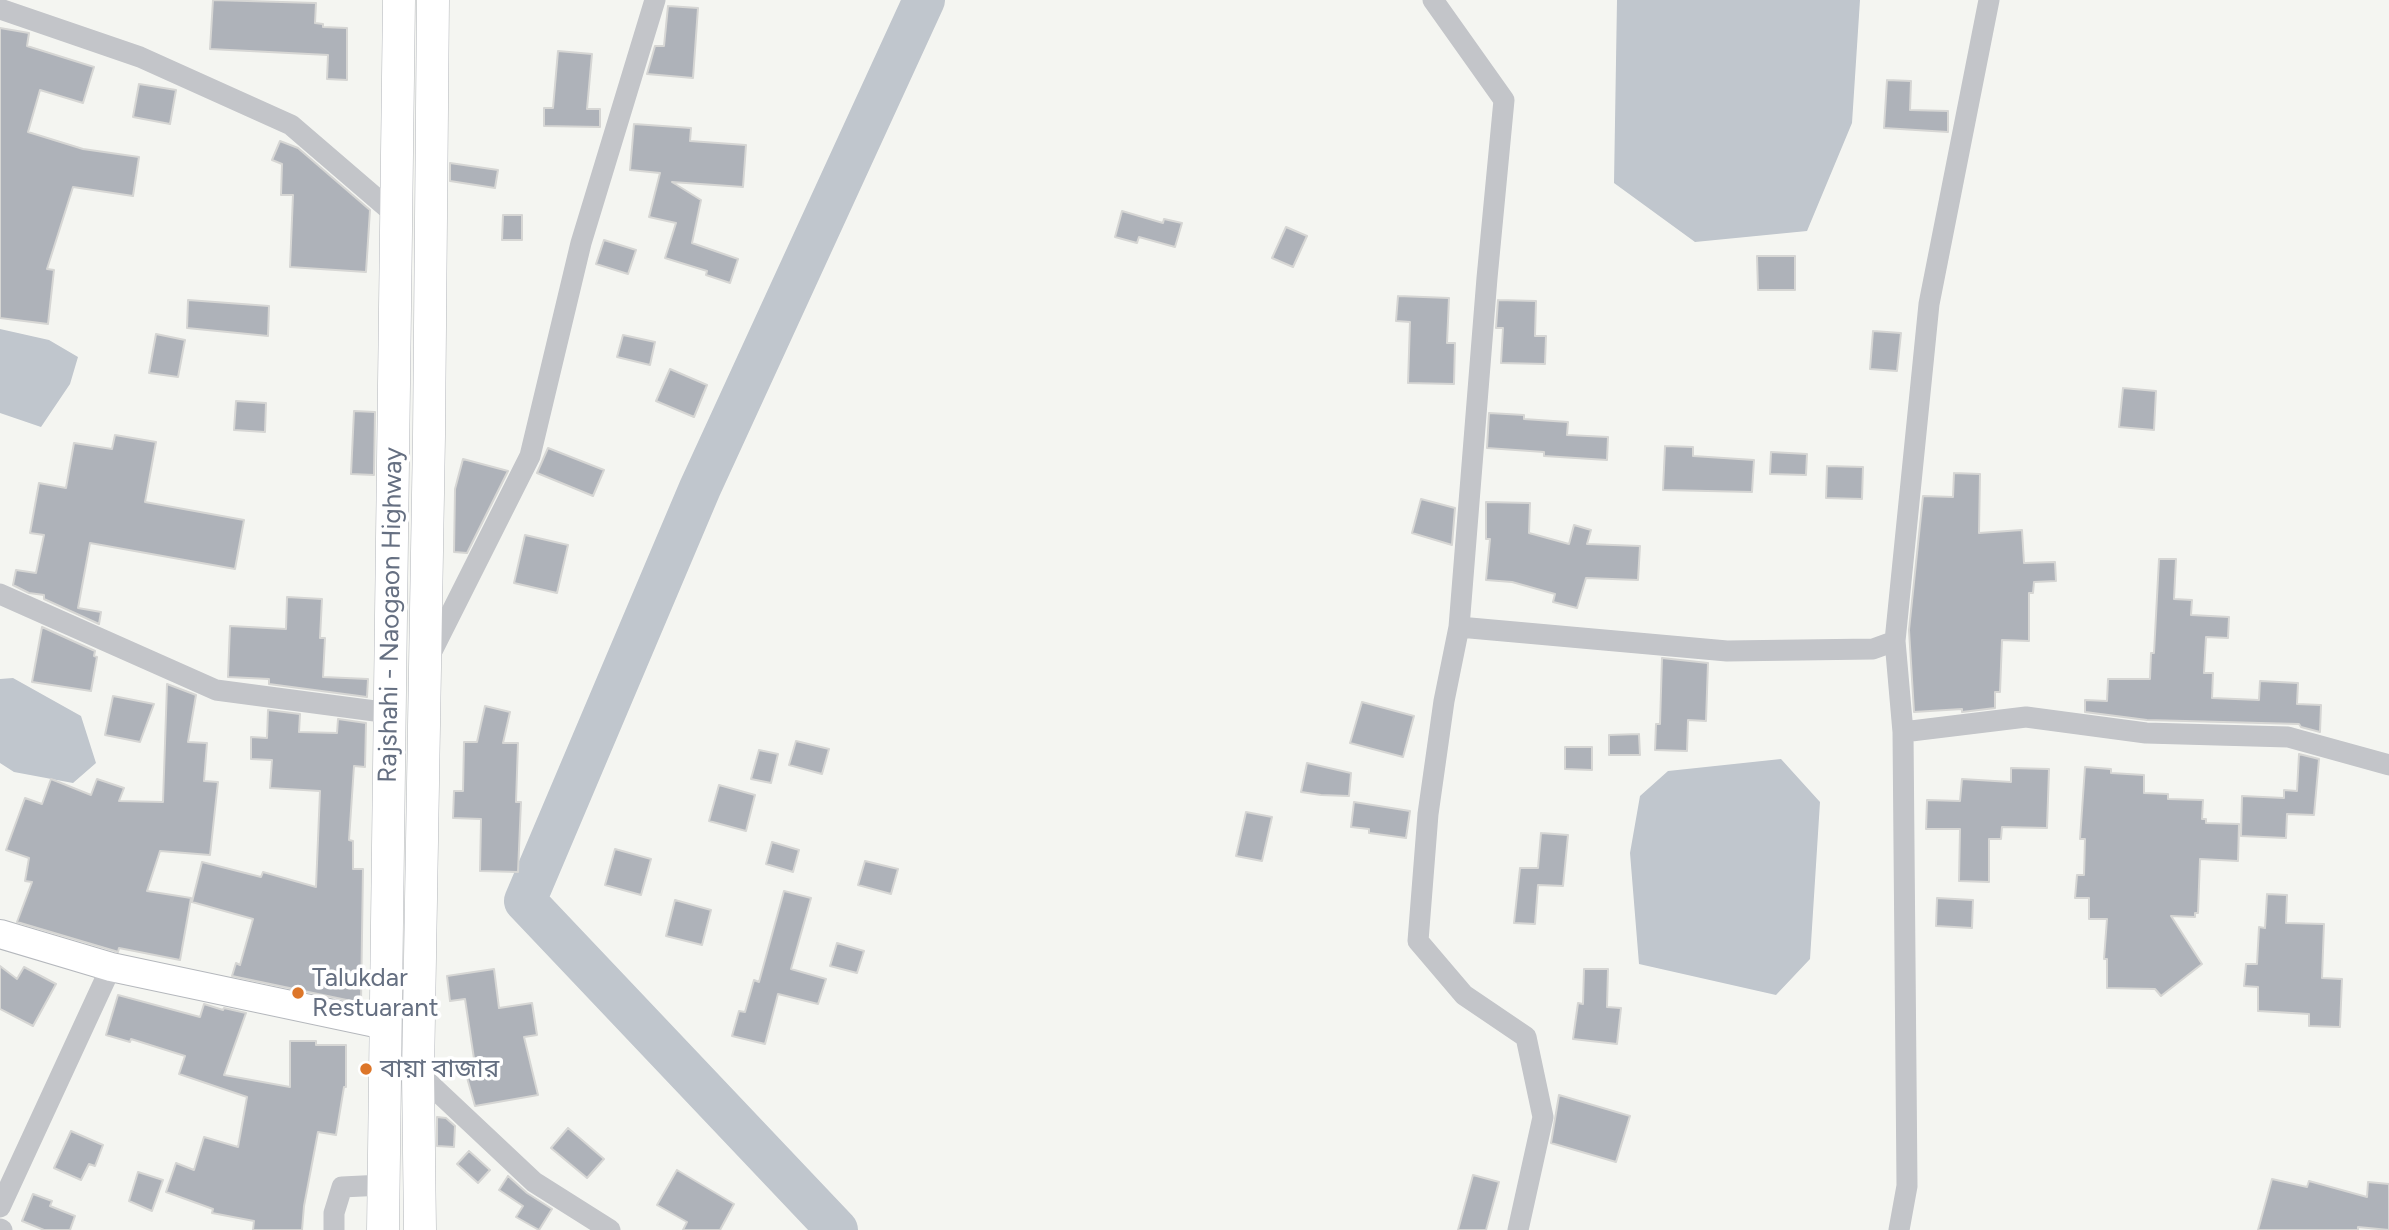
<!DOCTYPE html>
<meta charset="utf-8">
<style>
body{margin:0}
canvas{display:block;background:#f4f5f1}
</style>
<canvas width="2389" height="1230"></canvas>
<script>
const c = document.querySelector('canvas').getContext('2d');
c.lineJoin = 'round';
function paint(path, color) { c.fillStyle = color; c.fill(path, 'evenodd'); }
const shape = rows => new Path2D(rows.map(r => 'M' + r).join(''));
function trace(path, color, width, dash) { c.strokeStyle = color; c.lineWidth = width; c.lineCap = dash ? 'butt' : 'round'; c.setLineDash(dash || []); c.stroke(path); }
function write(font, color, halo, rows, align = 'center') {
  c.font = font + ' Figtree,"Noto Sans Bengali",sans-serif'; c.lineWidth = 7; c.setLineDash([]); c.textBaseline = 'middle'; c.strokeStyle = halo; c.fillStyle = color; for (const [text, x, y, turn = 0] of rows) {
    c.save(); c.translate(x, y); c.rotate((+turn || 0) * Math.PI / 180); c.textAlign = isNaN(turn) ? turn : align; if (halo) c.strokeText(text, 0, 0); c.fillText(text, 0, 0); c.restore();
  }
}
paint(shape([
 [1617,0,1860,0,1852,123,1807,231,1695,242,1614,183],
 [0,329,49,340,78,357,70,384,41,427,0,413],
 [13,678,81,716,96,763,73,783,14,772,0,763,0,679],
 [1781,759,1820,802,1810,959,1776,995,1639,964,1630,853,1640,796,1668,771]
]), '#c0c6cd');
trace(shape([
 [837,1230,525,901,700,488,924,0]
]), '#c0c6cd', 42);
const building = shape([
 [213,0,316,3,315,23,323,24,323,27,347,28,347,80,327,79,328,55,210,49,213,0],
 [668,6,698,8,693,78,647,74,655,46,664,46,668,6],
 [0,28,29,33,27,46,94,67,83,103,40,90,28,132,83,149,139,157,133,196,73,187,47,269,54,270,48,324,0,318,0,28],
 [558,51,592,54,587,109,600,109,600,127,544,126,544,108,553,108,558,51],
 [1887,80,1911,81,1910,110,1948,111,1948,132,1884,128,1887,80],
 [139,84,176,90,170,124,133,117,139,84],
 [634,124,691,128,690,141,746,145,743,187,672,182,701,200,692,243,738,259,730,283,706,275,707,271,665,258,676,223,649,217,660,173,630,170,634,124],
 [280,141,298,148,370,210,366,272,290,267,293,195,281,195,282,164,272,160,280,141],
 [450,163,498,170,495,188,450,181,450,163],
 [1122,211,1163,223,1164,219,1182,223,1175,247,1139,237,1137,243,1115,237,1122,211],
 [503,215,522,215,522,240,502,240,503,215],
 [1286,227,1307,236,1293,267,1272,258,1286,227],
 [604,240,636,250,628,274,596,264,604,240],
 [1757,256,1795,256,1795,290,1758,290,1757,256],
 [1398,296,1449,298,1447,343,1455,343,1454,384,1408,383,1410,322,1396,321,1398,296],
 [188,300,269,306,268,336,187,328,188,300],
 [1498,300,1536,301,1535,336,1546,336,1545,364,1501,363,1503,328,1496,328,1498,300],
 [1873,331,1901,333,1897,371,1870,369,1873,331],
 [156,334,185,340,178,377,149,373,156,334],
 [623,335,655,342,650,365,617,357,623,335],
 [670,369,707,385,694,417,656,401,670,369],
 [2123,388,2156,391,2154,430,2119,427,2123,388],
 [236,401,266,403,265,432,234,430,236,401],
 [354,411,375,412,374,475,351,474,354,411],
 [1489,413,1524,415,1524,419,1568,422,1567,435,1608,437,1607,460,1544,456,1544,452,1487,448,1489,413],
 [115,435,156,442,145,502,244,520,235,569,90,543,78,608,101,612,99,624,44,599,44,595,29,593,13,585,16,570,36,573,44,535,30,533,39,483,66,488,74,443,112,449,115,435],
 [1665,446,1693,447,1693,456,1754,460,1752,492,1663,490,1665,446],
 [548,448,604,470,593,496,537,473,548,448],
 [1771,452,1807,454,1806,475,1770,474,1771,452],
 [463,459,508,471,467,553,454,552,455,489,463,459],
 [1827,466,1863,467,1862,499,1826,498,1827,466],
 [1954,473,1980,474,1979,533,2022,530,2024,563,2055,562,2056,581,2034,582,2033,593,2029,593,2029,641,2002,640,2000,692,1995,692,1995,708,1962,712,1962,709,1914,712,1909,630,1923,496,1953,497,1954,473],
 [1421,499,1455,508,1452,545,1412,533,1421,499],
 [1486,502,1530,503,1529,533,1569,544,1574,525,1591,530,1587,544,1640,546,1638,580,1586,578,1577,608,1553,602,1555,594,1512,582,1486,580,1490,539,1486,539,1486,502],
 [525,535,568,545,557,593,514,583,525,535],
 [2159,559,2176,559,2174,599,2192,600,2191,615,2229,617,2228,638,2206,637,2204,673,2213,673,2212,698,2259,700,2260,681,2298,683,2297,704,2321,705,2320,732,2301,727,2299,724,2147,720,2085,712,2085,700,2107,701,2108,679,2150,679,2151,653,2154,653,2159,559],
 [287,597,322,599,320,638,325,638,323,677,368,679,367,697,269,684,269,679,228,677,230,626,286,629,287,597],
 [42,627,95,651,94,656,97,657,91,691,32,682,42,627],
 [1662,658,1708,663,1706,721,1688,720,1687,751,1655,750,1656,724,1660,724,1662,658],
 [167,684,196,695,188,742,207,743,204,781,218,782,210,855,160,851,147,891,191,898,180,960,119,948,118,952,115,951,17,922,32,882,25,881,29,858,6,850,25,798,42,804,51,779,91,795,97,779,124,788,119,801,163,802,167,684],
 [113,696,154,704,140,742,105,735,113,696],
 [1362,702,1414,716,1403,757,1350,743,1362,702],
 [485,706,510,712,503,743,518,743,516,802,521,802,518,872,480,871,481,819,453,818,454,791,463,791,464,742,477,742,485,706],
 [268,710,300,714,299,732,337,733,338,719,366,723,365,767,354,766,349,840,353,841,353,869,363,869,361,1003,232,976,236,963,240,965,253,919,192,902,202,862,261,877,263,872,316,887,320,791,270,788,272,760,251,759,251,737,267,738,268,710],
 [1639,734,1640,755,1609,755,1609,735,1639,734],
 [796,741,829,749,822,774,789,765,796,741],
 [1565,747,1592,747,1592,770,1565,769,1565,747],
 [759,750,778,754,771,783,751,779,759,750],
 [2299,754,2319,759,2314,815,2287,814,2286,838,2241,836,2242,796,2284,798,2284,790,2297,791,2299,754],
 [1307,763,1351,773,1349,796,1321,795,1301,792,1307,763],
 [2085,767,2111,769,2111,773,2144,775,2144,793,2168,794,2168,799,2203,800,2202,819,2206,819,2206,823,2239,824,2238,861,2200,859,2198,913,2195,913,2195,917,2171,916,2202,964,2161,996,2155,989,2107,988,2107,959,2104,959,2107,919,2089,919,2089,898,2075,898,2077,875,2084,875,2085,839,2080,839,2085,767],
 [2011,768,2049,769,2047,828,2002,827,2001,839,1989,839,1989,882,1959,881,1960,829,1926,829,1927,800,1960,801,1962,779,2011,782,2011,768],
 [719,785,755,795,746,831,709,821,719,785],
 [1354,802,1410,811,1406,838,1369,833,1369,829,1351,827,1354,802],
 [1246,812,1272,817,1262,861,1236,856,1246,812],
 [1541,833,1568,835,1563,886,1538,885,1535,924,1514,923,1520,868,1538,868,1541,833],
 [772,842,799,850,793,872,766,864,772,842],
 [615,849,651,859,641,895,605,885,615,849],
 [865,861,898,869,891,894,858,885,865,861],
 [784,891,811,898,791,969,826,979,818,1004,778,994,765,1044,732,1036,739,1011,745,1012,754,980,759,982,784,891],
 [2267,894,2287,895,2286,923,2324,924,2322,978,2342,979,2340,1027,2309,1026,2309,1014,2258,1011,2258,987,2244,986,2246,964,2257,964,2259,927,2265,928,2267,894],
 [1937,898,1973,900,1972,928,1936,926,1937,898],
 [675,900,711,910,702,945,666,936,675,900],
 [837,943,864,951,857,973,830,966,837,943],
 [0,966,17,979,24,967,56,984,33,1026,0,1009,0,966],
 [494,969,499,1008,532,1003,537,1035,524,1037,538,1095,475,1106,466,1074,476,1072,465,999,450,1001,447,976,494,969],
 [1584,969,1608,969,1607,1007,1621,1008,1617,1044,1573,1039,1578,1003,1583,1004,1584,969],
 [118,995,200,1017,204,1004,223,1010,224,1008,246,1013,224,1075,290,1087,290,1041,316,1041,316,1045,346,1045,346,1087,344,1087,336,1135,318,1132,304,1206,302,1230,253,1230,254,1221,212,1213,213,1209,166,1192,176,1163,194,1170,204,1137,238,1147,247,1097,179,1074,185,1056,131,1039,130,1042,106,1035,118,995],
 [1559,1095,1630,1116,1616,1162,1551,1143,1559,1095],
 [437,1117,446,1118,455,1126,454,1147,437,1146,437,1117],
 [568,1128,604,1159,587,1178,551,1148,568,1128],
 [71,1131,103,1145,95,1166,89,1164,81,1180,54,1168,71,1131],
 [469,1151,490,1170,478,1183,457,1164,469,1151],
 [677,1170,734,1204,720,1230,683,1230,687,1222,657,1205,677,1170],
 [138,1172,163,1180,152,1211,129,1201,138,1172],
 [1473,1175,1499,1182,1486,1230,1458,1230,1473,1175],
 [508,1176,527,1193,552,1209,539,1230,516,1217,523,1206,499,1190,508,1176],
 [2272,1179,2307,1187,2309,1181,2367,1197,2368,1182,2389,1184,2389,1230,2358,1227,2358,1230,2258,1230,2272,1179],
 [33,1194,52,1201,50,1206,75,1216,70,1230,44,1230,22,1221,33,1194]
]);
paint(building, '#aeb2b9');
trace(building, '#d6d6d4', 2);
const secondary = shape([
 [0,934,111,967,385,1025]
]);
const primary = shape([
 [383,1230,399,0],
 [420,1230,418,1073,429,436,433,0]
]);
trace(secondary, '#b5b8bd', 30);
trace(primary, '#b3b6bb', 33);
trace(shape([
 [1433,0,1504,100,1487,278,1459,627,1444,701,1428,814,1418,941,1464,995,1526,1037,1543,1117,1518,1230],
 [0,9,140,57,291,125,398,217],
 [0,594,216,690,390,713],
 [1459,627,1727,651,1873,649,1895,641],
 [429,657,530,456,581,243,655,0],
 [1903,732,2026,717,2146,733,2288,737,2389,765],
 [418,1073,534,1182,610,1230],
 [0,1207,111,967],
 [0,1229,2,1230],
 [334,1230,334,1213,342,1187,383,1185],
 [1899,1230,1907,1186,1903,732,1895,641,1929,304,1989,0]
]), '#c3c5c9', 21);
trace(secondary, '#fff', 28);
trace(primary, '#fff', 32);
for (const [x, y, r, color] of [
 [298,993,7,"#dd7629"],
 [366,1069,7,"#dd7629"]
]) { const dot = new Path2D(); dot.arc(x, y, r, 0, 2 * Math.PI); c.fillStyle = color; c.fill(dot); trace(dot, '#fff', 2.5); }
write('26px', '#656f81', '#fff', [
 ["Rajshahi - Naogaon Highway",391,615,-89]
]);
write('26px', '#656f81', '#fff', [
 ["Talukdar",312,978],
 ["Restuarant",312,1008],
 ["বায়া বাজার",380,1069]
], 'left');
</script>
